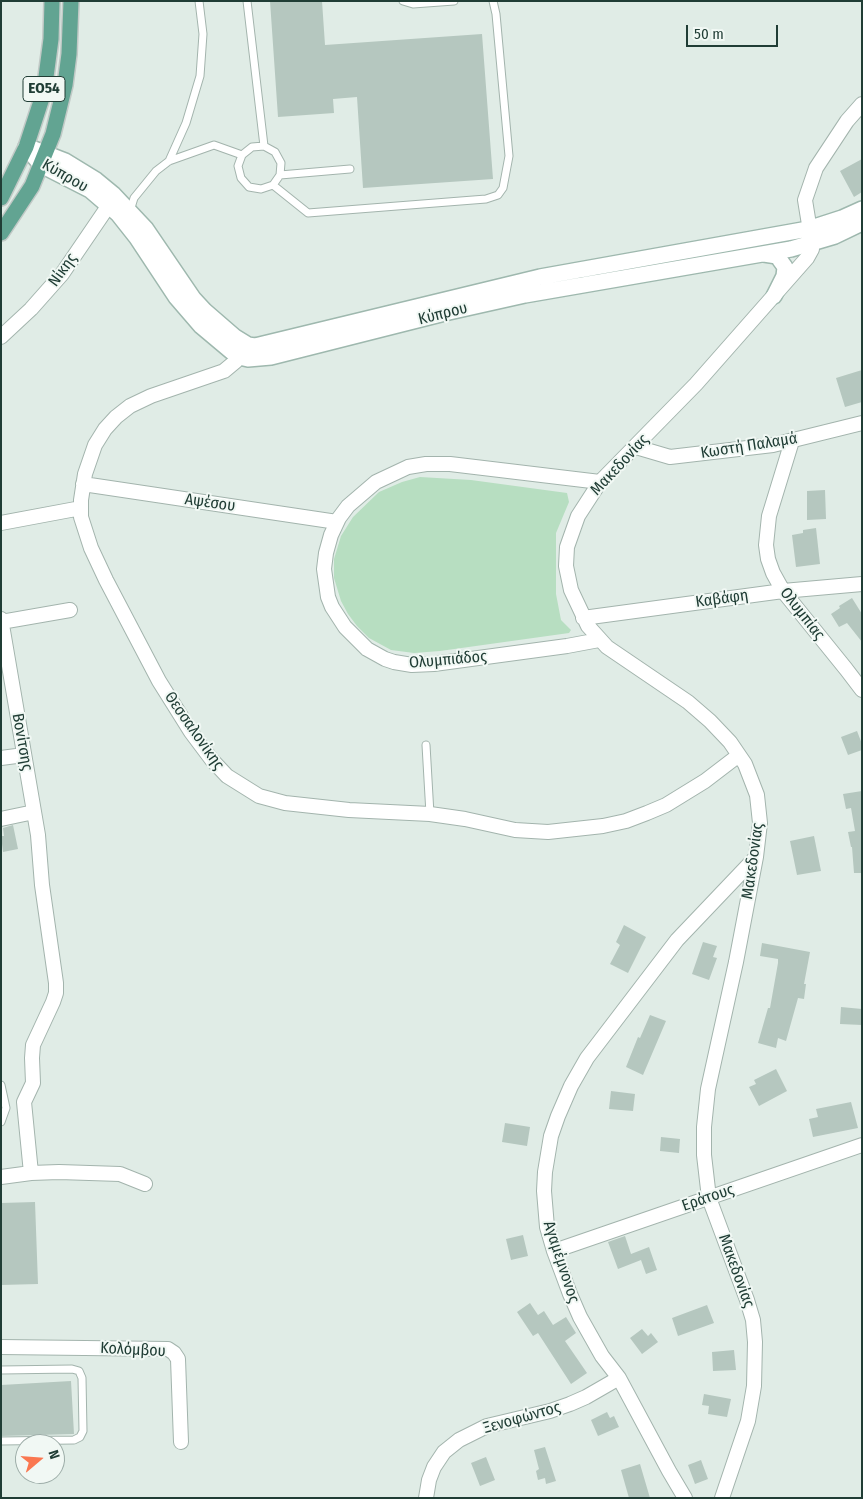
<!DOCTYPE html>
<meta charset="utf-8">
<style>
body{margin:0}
#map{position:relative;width:863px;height:1499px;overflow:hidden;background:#e0ece6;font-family:"Fira Sans Condensed",sans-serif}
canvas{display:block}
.frame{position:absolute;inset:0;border:2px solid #203d35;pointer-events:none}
.north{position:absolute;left:15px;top:1434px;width:50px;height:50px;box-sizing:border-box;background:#f1f8f4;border:1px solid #9dada8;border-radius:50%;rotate:72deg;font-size:14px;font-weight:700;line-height:20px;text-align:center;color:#203d35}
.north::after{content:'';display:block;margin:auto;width:18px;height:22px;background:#fa7750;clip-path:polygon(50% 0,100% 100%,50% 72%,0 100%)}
.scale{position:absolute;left:686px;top:25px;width:92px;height:22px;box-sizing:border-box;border:2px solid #203d35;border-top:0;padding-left:6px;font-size:15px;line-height:18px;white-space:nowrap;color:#203d35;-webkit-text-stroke:4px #f1f8f4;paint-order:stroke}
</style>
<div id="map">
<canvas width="863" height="1499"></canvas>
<div class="frame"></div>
<div class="north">N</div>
<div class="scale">50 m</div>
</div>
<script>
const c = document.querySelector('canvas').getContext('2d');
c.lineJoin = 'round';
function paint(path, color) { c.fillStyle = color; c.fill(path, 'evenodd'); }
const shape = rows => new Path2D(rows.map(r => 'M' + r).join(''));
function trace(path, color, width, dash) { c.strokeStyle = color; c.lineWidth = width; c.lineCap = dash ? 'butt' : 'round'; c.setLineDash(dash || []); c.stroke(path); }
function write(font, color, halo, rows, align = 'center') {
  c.font = font + ' "Fira Sans Condensed",sans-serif'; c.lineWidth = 4; c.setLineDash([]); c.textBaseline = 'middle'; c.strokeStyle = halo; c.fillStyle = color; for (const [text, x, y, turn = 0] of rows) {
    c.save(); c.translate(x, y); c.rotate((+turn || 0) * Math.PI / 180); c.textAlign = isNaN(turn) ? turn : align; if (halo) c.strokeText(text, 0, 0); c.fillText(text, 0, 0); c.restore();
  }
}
paint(shape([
 [420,477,471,480,567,493,569,502,556,533,556,594,561,620,571,630,569,633,440,651,414,653,391,650,369,638,357,626,348,614,341,601,334,578,334,559,341,536,353,517,379,492,402,482]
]), '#b7dec1');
paint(shape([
 [270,1,322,1,325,45,482,34,493,179,363,188,357,97,333,99,334,113,278,117],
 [862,159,862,192,854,197,840,171],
 [862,370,862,402,845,407,836,378],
 [825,490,826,519,807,520,807,491],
 [816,528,820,564,796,567,792,535,803,533,803,530],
 [852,598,862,614,862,642,847,623,839,627,831,614,840,608,839,606],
 [857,731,862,744,862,750,848,755,841,737],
 [862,791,862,873,854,873,852,847,851,847,848,832,855,831,851,808,846,809,843,794],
 [13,825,18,849,3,852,1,836,4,836,3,828],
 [814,836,821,871,797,875,790,841],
 [624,925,646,937,628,973,610,964,620,945,616,942],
 [703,942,717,946,713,957,717,958,709,980,692,974],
 [762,943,810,952,804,984,806,984,804,999,798,998,786,1041,778,1038,776,1048,758,1043,768,1008,770,1008,778,963,778,959,760,956],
 [841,1007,862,1009,862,1025,840,1024],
 [650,1015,666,1021,643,1075,626,1067,638,1037,640,1038],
 [776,1069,787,1091,759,1106,749,1087,756,1084,754,1080],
 [611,1091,635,1094,633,1111,609,1109],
 [851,1102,858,1128,813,1137,809,1119,818,1117,816,1109],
 [505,1123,530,1127,527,1146,502,1142],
 [661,1137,680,1139,679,1153,660,1151],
 [35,1202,38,1284,1,1285,1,1203],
 [523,1235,528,1256,511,1260,506,1239],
 [625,1236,631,1254,649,1247,657,1270,646,1274,641,1260,618,1269,608,1242],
 [530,1303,538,1315,544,1311,553,1325,566,1317,576,1333,565,1341,587,1373,571,1384,538,1333,533,1336,517,1312],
 [707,1305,714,1323,678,1336,672,1318],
 [642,1329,648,1336,651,1333,658,1342,642,1354,630,1338],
 [734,1350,736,1370,713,1371,712,1352],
 [71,1381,74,1434,1,1436,1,1385],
 [704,1394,731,1399,727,1417,708,1414,709,1406,702,1405],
 [607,1412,610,1418,614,1416,619,1427,598,1436,591,1420],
 [545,1447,556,1481,546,1484,545,1478,538,1480,536,1471,539,1469,534,1450],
 [486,1457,495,1480,480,1486,471,1463],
 [701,1460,708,1479,695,1484,688,1465],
 [640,1464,650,1498,629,1498,621,1470]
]), '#b5c7bf');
const lane = shape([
 [247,1,264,146],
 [403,1,413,4,454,1],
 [169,161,186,123,200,76,203,34,199,1],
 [280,175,281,163,275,152,264,146,252,147,242,155,238,166,241,178,249,187,261,189,273,185,280,175,350,169],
 [273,185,308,213,486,199,498,195,503,188,509,156,496,14,493,1],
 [130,211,134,198,156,171,169,161,214,145,242,155],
 [426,745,430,814],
 [1,1085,6,1108,1,1122],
 [1,1370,72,1369,79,1371,82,1378,83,1431,80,1437,74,1440,1,1441]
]);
const street = shape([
 [1,337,31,309,62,274,109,205,112,197],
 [242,348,236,361,224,371,151,396,130,406,116,417,105,429,95,445,85,474,81,500,81,517,91,548,106,580,159,681,191,732,212,760,227,776,259,796,285,803,349,810,430,814,465,819,515,830,548,832,603,826,626,821,647,813,666,805,705,781,739,755],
 [792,441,769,516,766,545,768,559,773,573,783,591,846,669,862,690],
 [636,447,670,457,773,445,862,423],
 [83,484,337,522],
 [1,523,81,508],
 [583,618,783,591,862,584],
 [1,619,38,835,42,885,56,983,56,993,53,1002,33,1045,32,1058,33,1083,24,1102,31,1173],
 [1,622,70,610],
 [599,640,567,646,434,664,412,665,394,662,385,659,367,649,345,627,332,607,328,597,324,569,326,553,331,535,339,518,348,506,376,482,408,467,426,464,450,464,600,482],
 [1,758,24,755],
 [1,819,34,812],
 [1,1177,31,1173,59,1172,120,1174,145,1184],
 [554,1251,862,1145],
 [1,1347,168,1349,174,1353,178,1359,181,1442],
 [426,1498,429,1480,434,1467,444,1452,459,1440,487,1426,550,1411,570,1404,586,1397,619,1378],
 [685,1498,669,1471,619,1378,602,1356,580,1317,570,1294,554,1251,547,1227,544,1191,545,1172,551,1136,558,1116,571,1086,587,1058,677,940,756,857],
 [722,1498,748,1421,754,1386,755,1342,753,1320,747,1300,709,1198,704,1155,704,1127,708,1089,736,962,756,857,760,823,757,795,745,764,730,742,710,721,688,702,607,647,588,626,571,590,566,566,567,547,578,516,600,482,696,384,807,258,812,249,812,243,805,200,816,168,847,121,862,104]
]);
const secondary = shape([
 [26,147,41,165,90,190,118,214,137,238,176,297,201,326,232,352,239,357,248,359,271,357,449,312,525,295,791,249,835,236,862,223],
 [34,149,65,161,96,180,113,194,146,229,193,298,205,311,235,337,248,345,255,346,540,277,808,229,842,218,862,209],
 [764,254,777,256,785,267,784,276,774,296]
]);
const primary = shape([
 [1,198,26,147,44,92,51,39,52,1],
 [1,233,32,186,53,134,65,85,69,54,71,1]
]);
trace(lane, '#a3b4ad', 9);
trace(street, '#a3b4ad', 16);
trace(secondary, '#9eb8ae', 18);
trace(primary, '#c1c9c6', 18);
trace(lane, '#fff', 7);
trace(street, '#fff', 14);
trace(secondary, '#fff', 15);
trace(primary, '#62a492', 15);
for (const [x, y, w] of [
 [44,89,42]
]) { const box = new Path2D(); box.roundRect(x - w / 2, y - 12.5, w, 25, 4); c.fillStyle = '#f1f8f4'; c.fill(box); trace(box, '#203d35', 1); }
write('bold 15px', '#203d35', null, [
 ["ΕΟ54",44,89]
]);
write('16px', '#203d35', '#f1f8f4', [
 ["Κύπρου",65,176,30],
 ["Νίκης",63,270,-54],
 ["Κύπρου",443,314,-14],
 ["Κωστή Παλαμά",749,446,-9],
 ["Μακεδονίας",620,465,-47],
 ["Αψέσου",210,503,8],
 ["Καβάφη",722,599,-8],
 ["Ολυμπίας",802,614,52],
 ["Ολυμπιάδος",448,660,-5],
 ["Θεσσαλονίκης",194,731,55],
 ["Βονίτσης",22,742,80],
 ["Μακεδονίας",753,861,-82],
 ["Εράτους",708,1198,-19],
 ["Αγαμέμνονος",561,1262,72],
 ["Μακεδονίας",736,1271,70],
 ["Κολόμβου",133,1350,3],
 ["Ξενοφώντος",522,1418,-16]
]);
</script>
